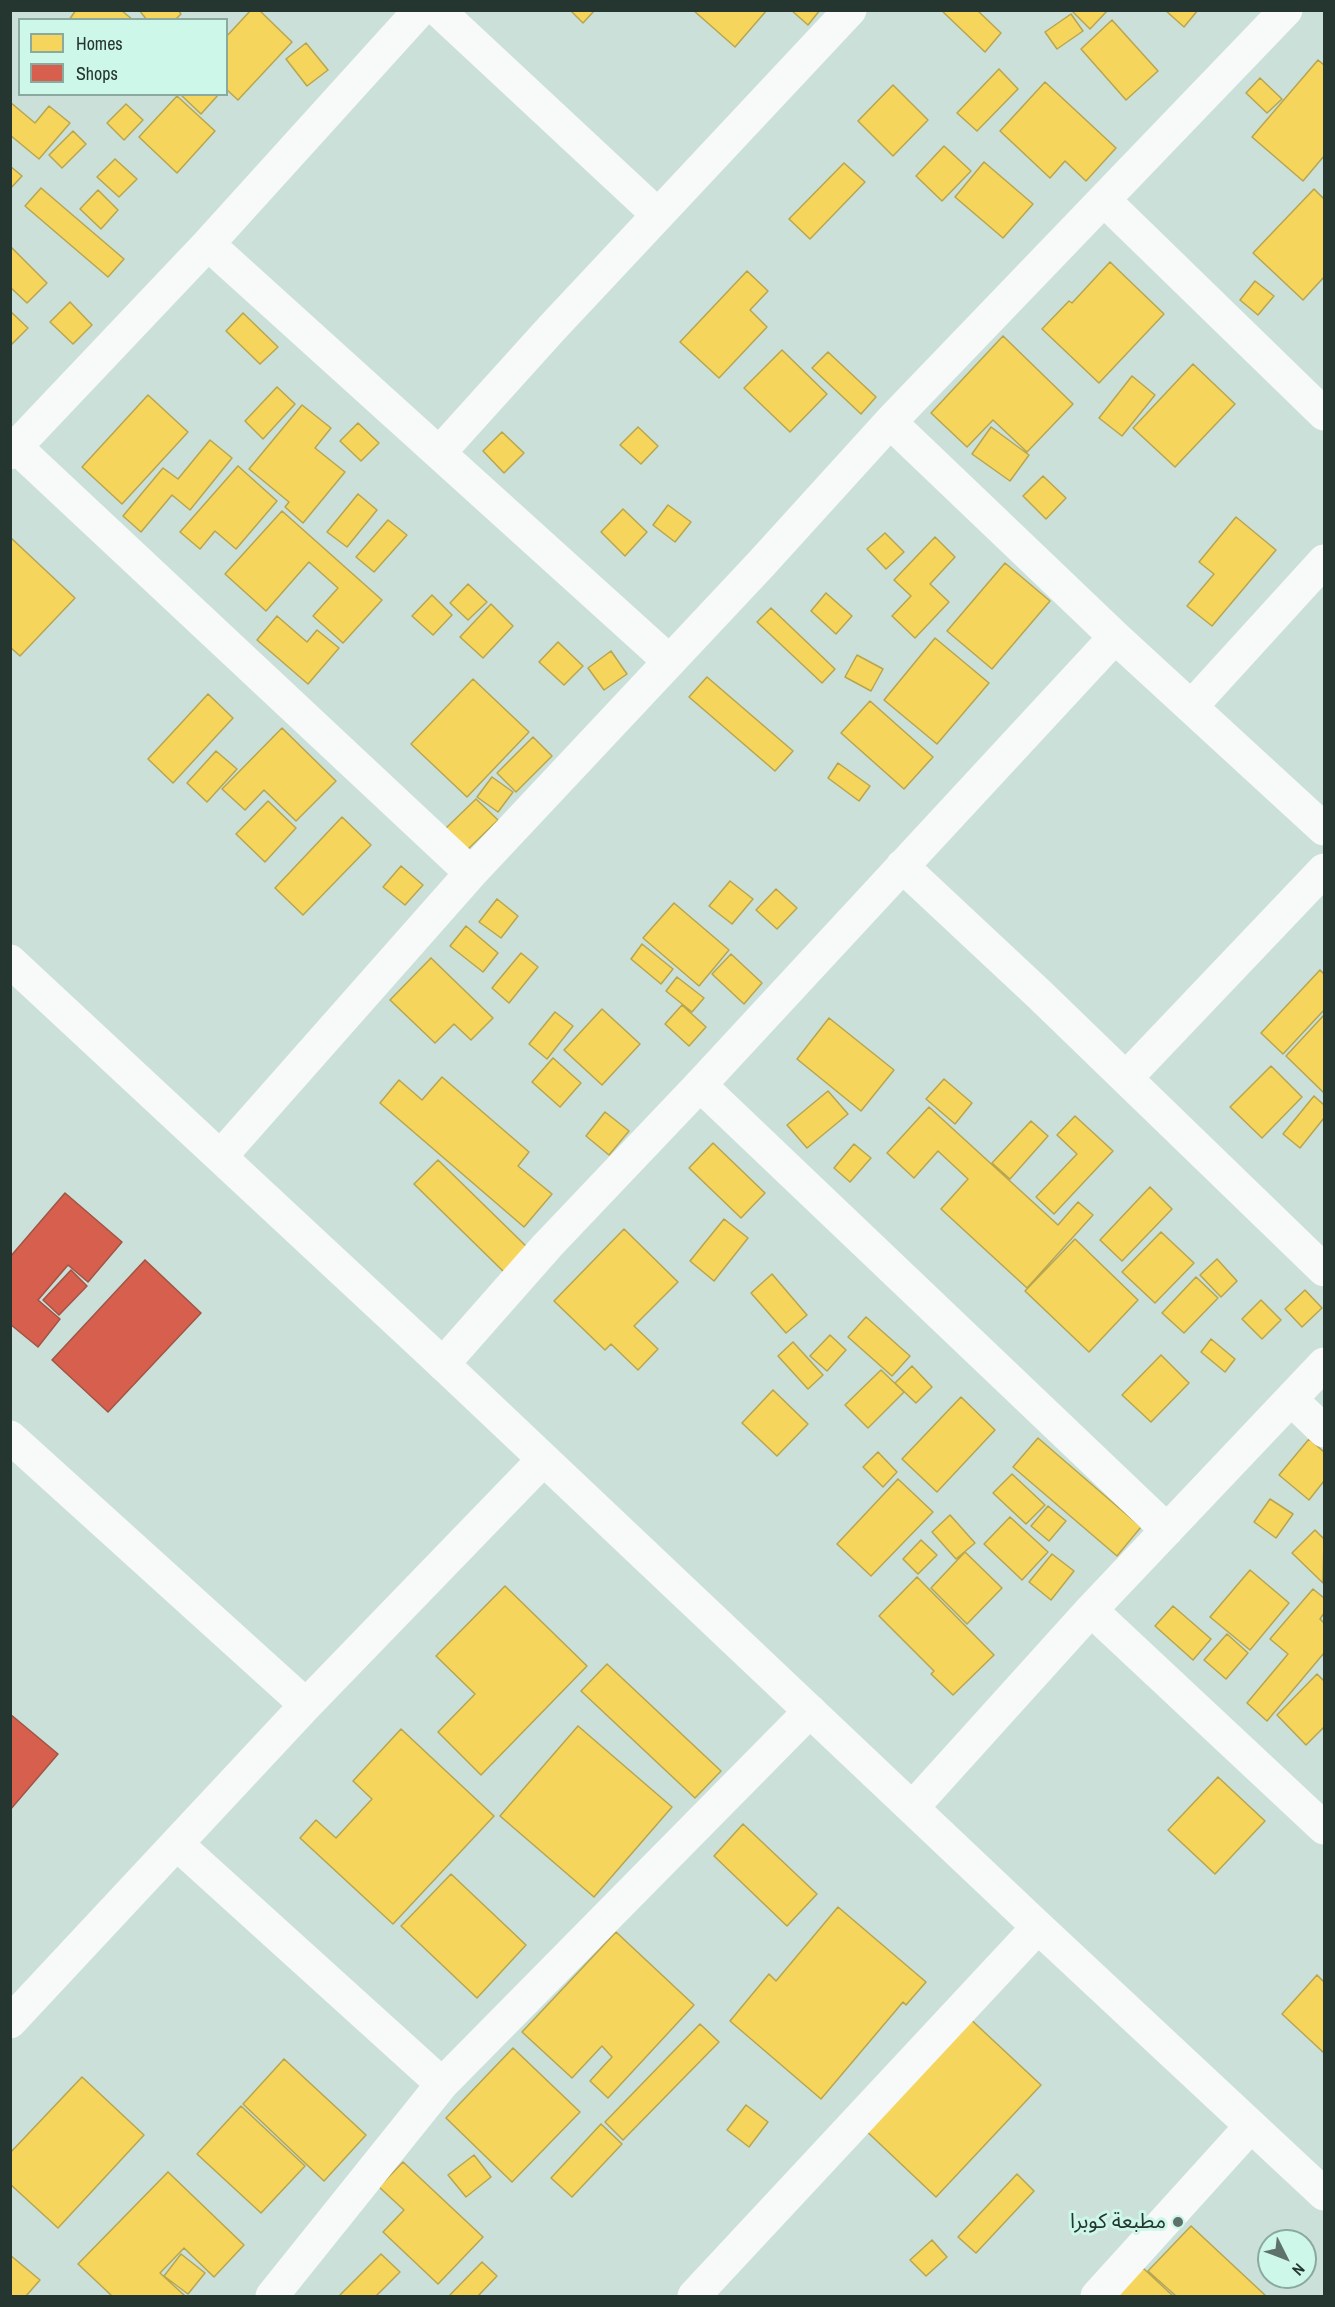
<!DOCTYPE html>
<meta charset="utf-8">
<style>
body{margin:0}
#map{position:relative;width:1335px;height:2307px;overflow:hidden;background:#cae0d8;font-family:"Archivo Narrow",sans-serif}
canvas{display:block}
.frame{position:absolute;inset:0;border:12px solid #253530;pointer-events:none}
.legend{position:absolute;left:18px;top:18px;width:210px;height:78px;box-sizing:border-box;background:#cdf7e9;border:2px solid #8aa99f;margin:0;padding:8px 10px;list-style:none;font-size:18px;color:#253530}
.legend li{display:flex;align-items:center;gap:12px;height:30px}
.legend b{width:30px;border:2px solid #8aa99f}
.north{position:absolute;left:1257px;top:2229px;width:60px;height:60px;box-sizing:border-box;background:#cdf7e9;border:2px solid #8aa99f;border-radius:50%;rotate:132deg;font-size:16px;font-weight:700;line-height:24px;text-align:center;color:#253530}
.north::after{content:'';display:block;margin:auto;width:21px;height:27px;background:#5f716b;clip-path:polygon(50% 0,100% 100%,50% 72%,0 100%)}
</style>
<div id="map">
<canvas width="1335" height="2307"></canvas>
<div class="frame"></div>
<ul class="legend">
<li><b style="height:16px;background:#f6d55c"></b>Homes</li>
<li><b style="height:16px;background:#d6604d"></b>Shops</li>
</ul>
<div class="north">N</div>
</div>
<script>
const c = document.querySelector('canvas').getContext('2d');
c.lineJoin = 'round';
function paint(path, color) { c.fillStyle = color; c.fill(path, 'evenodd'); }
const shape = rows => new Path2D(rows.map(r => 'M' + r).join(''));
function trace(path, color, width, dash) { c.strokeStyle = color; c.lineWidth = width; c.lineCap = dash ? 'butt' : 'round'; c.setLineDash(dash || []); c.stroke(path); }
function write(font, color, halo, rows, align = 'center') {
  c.font = font + ' "Archivo Narrow","Noto Sans Arabic",sans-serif'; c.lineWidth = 6; c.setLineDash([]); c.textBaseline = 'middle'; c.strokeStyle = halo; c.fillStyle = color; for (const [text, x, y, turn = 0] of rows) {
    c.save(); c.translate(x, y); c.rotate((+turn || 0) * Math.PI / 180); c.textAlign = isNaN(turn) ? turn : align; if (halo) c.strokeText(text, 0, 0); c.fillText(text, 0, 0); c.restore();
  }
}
const homes = shape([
 [76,10,121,10,133,20,69,20,76,10],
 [139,10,178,10,181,14,175,20,147,20,139,10],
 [251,10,259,10,292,42,238,100,226,89,226,37,251,10],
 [570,10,595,10,583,23,570,10],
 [693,10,767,10,735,47,693,10],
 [791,10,820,10,808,25,791,10],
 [941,10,977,10,1001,33,985,52,941,10],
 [1071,10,1108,10,1090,29,1071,10],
 [1165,10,1198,10,1184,27,1165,10],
 [1071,14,1083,31,1057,49,1045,32,1071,14],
 [1112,20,1158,71,1126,100,1081,49,1112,20],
 [306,43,328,70,307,86,286,59,306,43],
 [1318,60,1324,65,1324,156,1303,181,1252,137,1318,60],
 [999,69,1018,89,977,131,957,113,999,69],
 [1260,78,1282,99,1267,113,1246,93,1260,78],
 [1045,82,1116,148,1086,181,1065,161,1050,178,1000,131,1045,82],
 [893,85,928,120,893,156,858,121,893,85],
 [180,94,219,94,201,114,180,94],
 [177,96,215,131,177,173,139,137,177,96],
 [10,102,35,123,49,106,70,123,39,159,10,135,10,102],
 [126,104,143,120,124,140,107,123,126,104],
 [73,131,86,144,62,168,49,155,73,131],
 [944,146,971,171,942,201,916,176,944,146],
 [115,159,137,179,119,197,97,177,115,159],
 [984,162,1033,204,1003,238,955,197,984,162],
 [844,163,865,182,810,239,789,219,844,163],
 [10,166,22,176,10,189,10,166],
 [41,188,124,259,108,277,25,206,41,188],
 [1314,189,1324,199,1324,277,1303,300,1253,253,1314,189],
 [98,190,118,210,101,229,80,209,98,190],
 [10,246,47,283,27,303,10,287,10,246],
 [1110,262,1164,314,1099,383,1042,329,1069,301,1072,303,1110,262],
 [747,271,768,291,750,310,767,327,719,378,680,342,747,271],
 [1255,281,1274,296,1258,315,1240,300,1255,281],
 [70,302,92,325,73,344,50,322,70,302],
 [10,311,28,328,10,346,10,311],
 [243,313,278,347,260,364,226,331,243,313],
 [1003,336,1073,404,1027,452,993,420,967,447,931,413,1003,336],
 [782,350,827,394,790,432,744,388,782,350],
 [828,352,876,397,861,414,812,368,828,352],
 [1193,364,1235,404,1175,467,1133,428,1193,364],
 [1132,376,1155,395,1122,436,1099,418,1132,376],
 [277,387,295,404,263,439,245,421,277,387],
 [148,395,188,432,122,504,82,467,148,395],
 [302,405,331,428,315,448,345,472,303,523,285,507,289,502,249,469,302,405],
 [358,423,379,443,361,461,340,441,358,423],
 [638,427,658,446,641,464,620,445,638,427],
 [991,427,1029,455,1010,481,972,454,991,427],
 [502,432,524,453,504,473,483,451,502,432],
 [210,440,232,458,190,510,172,495,141,532,123,516,163,468,178,479,210,440],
 [238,466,277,501,236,549,215,531,200,549,180,532,238,466],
 [1043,476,1066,498,1046,519,1023,496,1043,476],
 [358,494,377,510,347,547,327,532,358,494],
 [668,505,691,522,675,542,653,525,668,505],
 [623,509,647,532,625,556,601,532,623,509],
 [282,511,382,600,343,643,313,616,338,588,309,562,266,611,225,574,282,511],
 [1236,517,1276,550,1212,626,1187,606,1214,574,1199,562,1236,517],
 [388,520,407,535,374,572,356,557,388,520],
 [885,533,904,552,886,569,867,549,885,533],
 [10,537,75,598,20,656,10,647,10,537],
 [935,537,955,557,930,584,949,602,915,638,892,616,911,596,894,580,935,537],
 [1005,563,1050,601,992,669,947,631,1005,563],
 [468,584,487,602,468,620,450,603,468,584],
 [826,593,852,616,836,634,811,611,826,593],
 [432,595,452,615,433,635,412,616,432,595],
 [491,604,513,626,483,658,460,637,491,604],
 [771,608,835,669,822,683,757,622,771,608],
 [277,616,307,642,317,630,339,648,308,684,257,640,277,616],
 [935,638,989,683,937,744,884,700,935,638],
 [558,642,583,666,564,685,539,662,558,642],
 [611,651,627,674,604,690,588,668,611,651],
 [857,655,883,669,871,691,845,677,857,655],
 [707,677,793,751,775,771,689,697,707,677],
 [473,679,529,732,467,797,411,744,473,679],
 [208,694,233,718,173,783,148,759,208,694],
 [870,701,933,757,904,789,841,733,870,701],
 [282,728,336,781,296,821,264,790,245,810,222,789,282,728],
 [533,737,552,756,516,792,497,773,533,737],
 [216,751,237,769,207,802,187,783,216,751],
 [838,763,870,786,859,801,828,778,838,763],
 [492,777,513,792,498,812,477,797,492,777],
 [476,799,498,820,466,851,444,830,476,799],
 [268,801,296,828,265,862,236,834,268,801],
 [342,817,371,845,303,915,275,888,342,817],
 [401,866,423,885,405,905,383,887,401,866],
 [730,881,753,899,732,924,709,906,730,881],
 [776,889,797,908,777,929,756,910,776,889],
 [497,899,518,916,501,938,479,922,497,899],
 [674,903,729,950,699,986,643,938,674,903],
 [466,926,498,953,483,972,450,946,466,926],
 [642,944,673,969,661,984,631,959,642,944],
 [521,953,538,967,509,1003,492,988,521,953],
 [731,954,762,983,744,1004,712,974,731,954],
 [431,958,493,1018,471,1040,454,1024,435,1043,390,1000,431,958],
 [1320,970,1324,974,1324,1010,1283,1054,1261,1033,1320,970],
 [677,977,704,998,692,1012,666,991,677,977],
 [682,1005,706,1027,689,1046,665,1024,682,1005],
 [602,1009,640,1044,602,1085,564,1050,602,1009],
 [555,1012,573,1026,547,1059,529,1044,555,1012],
 [1324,1015,1324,1093,1286,1056,1324,1015],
 [829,1018,894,1070,861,1111,797,1059,829,1018],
 [553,1058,581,1083,560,1107,532,1082,553,1058],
 [1271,1066,1302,1097,1262,1138,1230,1107,1271,1066],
 [442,1077,529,1152,518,1166,552,1194,524,1227,380,1103,399,1080,422,1100,442,1077],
 [944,1079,972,1103,955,1124,926,1099,944,1079],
 [828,1091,848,1114,807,1148,787,1125,828,1091],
 [1314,1096,1324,1105,1324,1118,1300,1148,1283,1134,1314,1096],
 [929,1107,1058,1225,1078,1202,1093,1215,1027,1288,941,1209,968,1179,938,1151,914,1178,887,1153,929,1107],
 [605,1112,629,1131,609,1155,586,1136,605,1112],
 [1075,1116,1113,1151,1054,1214,1036,1197,1077,1154,1057,1135,1075,1116],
 [1031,1121,1048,1136,1010,1179,992,1163,1031,1121],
 [713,1143,765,1193,741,1218,689,1168,713,1143],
 [854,1144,871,1158,850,1182,834,1168,854,1144],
 [438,1160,529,1249,505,1273,414,1184,438,1160],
 [1150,1187,1172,1209,1122,1261,1100,1240,1150,1187],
 [724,1219,748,1238,714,1281,690,1261,724,1219],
 [624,1229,678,1282,634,1326,658,1349,638,1370,611,1344,605,1350,554,1301,624,1229],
 [1161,1232,1194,1263,1155,1303,1122,1272,1161,1232],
 [1075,1239,1138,1300,1089,1352,1025,1291,1075,1239],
 [1217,1259,1237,1281,1221,1297,1200,1275,1217,1259],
 [772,1274,807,1315,786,1333,751,1293,772,1274],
 [1196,1277,1218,1298,1184,1333,1162,1313,1196,1277],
 [1305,1290,1322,1308,1302,1327,1285,1309,1305,1290],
 [1261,1300,1281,1320,1262,1339,1242,1319,1261,1300],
 [866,1317,910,1356,892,1376,848,1337,866,1317],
 [830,1335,846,1350,827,1371,810,1356,830,1335],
 [1211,1339,1235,1359,1225,1372,1201,1352,1211,1339],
 [793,1342,823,1375,808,1389,778,1356,793,1342],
 [1161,1355,1189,1383,1151,1422,1122,1395,1161,1355],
 [912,1366,932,1387,916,1403,895,1383,912,1366],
 [881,1370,904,1392,868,1428,845,1405,881,1370],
 [773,1390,808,1424,777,1456,742,1423,773,1390],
 [961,1397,995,1430,937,1492,902,1459,961,1397],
 [1038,1438,1141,1527,1117,1556,1013,1467,1038,1438],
 [1309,1439,1324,1452,1324,1481,1309,1500,1279,1475,1309,1439],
 [878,1452,897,1472,883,1487,863,1467,878,1452],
 [1012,1474,1045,1505,1026,1524,993,1493,1012,1474],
 [898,1479,933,1512,871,1576,837,1544,898,1479],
 [1270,1499,1293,1514,1276,1538,1254,1522,1270,1499],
 [1048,1506,1066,1521,1049,1541,1031,1526,1048,1506],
 [950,1515,975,1543,956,1559,932,1532,950,1515],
 [1010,1517,1048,1552,1022,1580,984,1544,1010,1517],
 [1315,1530,1324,1539,1323,1583,1292,1553,1315,1530],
 [921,1540,937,1555,918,1574,903,1559,921,1540],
 [965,1552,1002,1588,967,1624,931,1588,965,1552],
 [1052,1554,1074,1571,1051,1600,1029,1582,1052,1554],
 [1250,1570,1289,1603,1250,1650,1210,1617,1250,1570],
 [917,1577,994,1655,953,1695,931,1674,934,1671,879,1616,917,1577],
 [505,1586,587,1666,481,1775,438,1732,475,1694,436,1656,505,1586],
 [1313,1589,1324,1598,1324,1613,1320,1619,1324,1623,1324,1653,1267,1721,1247,1703,1288,1654,1270,1639,1313,1589],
 [1173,1606,1211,1639,1193,1660,1155,1626,1173,1606],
 [1227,1634,1248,1653,1226,1679,1204,1660,1227,1634],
 [607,1664,721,1771,695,1798,581,1691,607,1664],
 [1317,1674,1324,1681,1324,1727,1306,1745,1277,1715,1317,1674],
 [578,1726,672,1807,594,1897,500,1816,578,1726],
 [401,1729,494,1816,393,1924,300,1838,316,1820,336,1838,372,1799,353,1781,401,1729],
 [1218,1777,1265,1821,1215,1874,1168,1830,1218,1777],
 [743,1824,817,1894,787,1926,714,1856,743,1824],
 [451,1874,526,1945,477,1998,401,1926,451,1874],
 [838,1907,926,1982,906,2005,903,2002,821,2099,730,2021,769,1974,776,1981,838,1907],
 [616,1932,694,2005,608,2098,590,2081,612,2057,602,2046,572,2078,522,2032,616,1932],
 [1317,1975,1324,1982,1324,2053,1282,2014,1317,1975],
 [966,2015,1041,2085,936,2197,861,2126,966,2015],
 [700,2024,719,2042,623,2140,605,2122,700,2024],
 [513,2048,580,2112,512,2182,446,2118,513,2048],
 [284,2059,366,2135,324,2181,243,2104,284,2059],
 [82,2077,144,2135,58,2228,10,2184,10,2153,82,2077],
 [746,2105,768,2122,749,2147,727,2130,746,2105],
 [241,2106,305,2166,261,2213,197,2154,241,2106],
 [601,2124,622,2144,572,2197,551,2178,601,2124],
 [474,2155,491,2177,466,2197,448,2175,474,2155],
 [403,2162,483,2237,438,2284,383,2232,404,2210,379,2187,403,2162],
 [168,2172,244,2245,214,2277,184,2248,160,2273,185,2296,112,2296,78,2264,168,2172],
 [1017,2174,1034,2191,976,2253,958,2237,1017,2174],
 [1191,2226,1266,2296,1176,2296,1148,2271,1191,2226],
 [932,2240,947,2257,926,2276,910,2260,932,2240],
 [181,2254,205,2273,188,2294,164,2276,181,2254],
 [381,2254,400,2272,376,2296,339,2296,381,2254],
 [10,2255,40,2280,26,2296,10,2296,10,2255],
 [482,2262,497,2276,478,2296,449,2296,482,2262],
 [1143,2268,1173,2296,1116,2296,1143,2268]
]);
paint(homes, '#f6d55c');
trace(homes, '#b7a54f', 1.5);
const shops = shape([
 [65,1193,122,1242,88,1282,68,1265,38,1300,60,1319,38,1347,10,1324,10,1257,65,1193],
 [145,1260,201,1313,108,1412,52,1360,145,1260],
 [71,1270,87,1286,59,1315,43,1300,71,1270],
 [10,1714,58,1754,10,1810,10,1714]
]);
paint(shops, '#d6604d');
trace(shops, '#a15344', 1.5);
trace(shape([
 [438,10,658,215],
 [1104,200,1324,414],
 [208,244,669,661],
 [890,422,1115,637,1324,829],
 [16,447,471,873],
 [440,452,552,328,850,10],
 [10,453,208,244,420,10],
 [1191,707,1324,561],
 [902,866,1040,995,1324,1270],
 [1126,1078,1324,870],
 [700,1085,1167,1530],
 [221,1156,471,873,761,564,890,422,1286,10],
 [443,1364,547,1246,700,1085,1115,637],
 [1292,1400,1324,1431],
 [10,1437,306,1705],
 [1091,1610,1324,1828],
 [913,1807,1091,1610,1324,1364],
 [177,1844,442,2084],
 [10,2022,306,1705,543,1460],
 [272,2296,442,2084,810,1711],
 [694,2296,1038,1927],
 [1097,2296,1251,2126]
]), '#f7faf9', 33);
trace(shape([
 [10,961,443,1364,1038,1927,1324,2194]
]), '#f7faf9', 33);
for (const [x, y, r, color] of [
 [1178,2222,6,"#5f716b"]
]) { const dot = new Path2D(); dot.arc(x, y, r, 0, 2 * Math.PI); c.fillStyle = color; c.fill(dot); trace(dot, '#cdf7e9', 2); }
write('21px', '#253530', '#cdf7e9', [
 ["مطبعة كوبرا",1166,2222]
], 'right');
</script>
